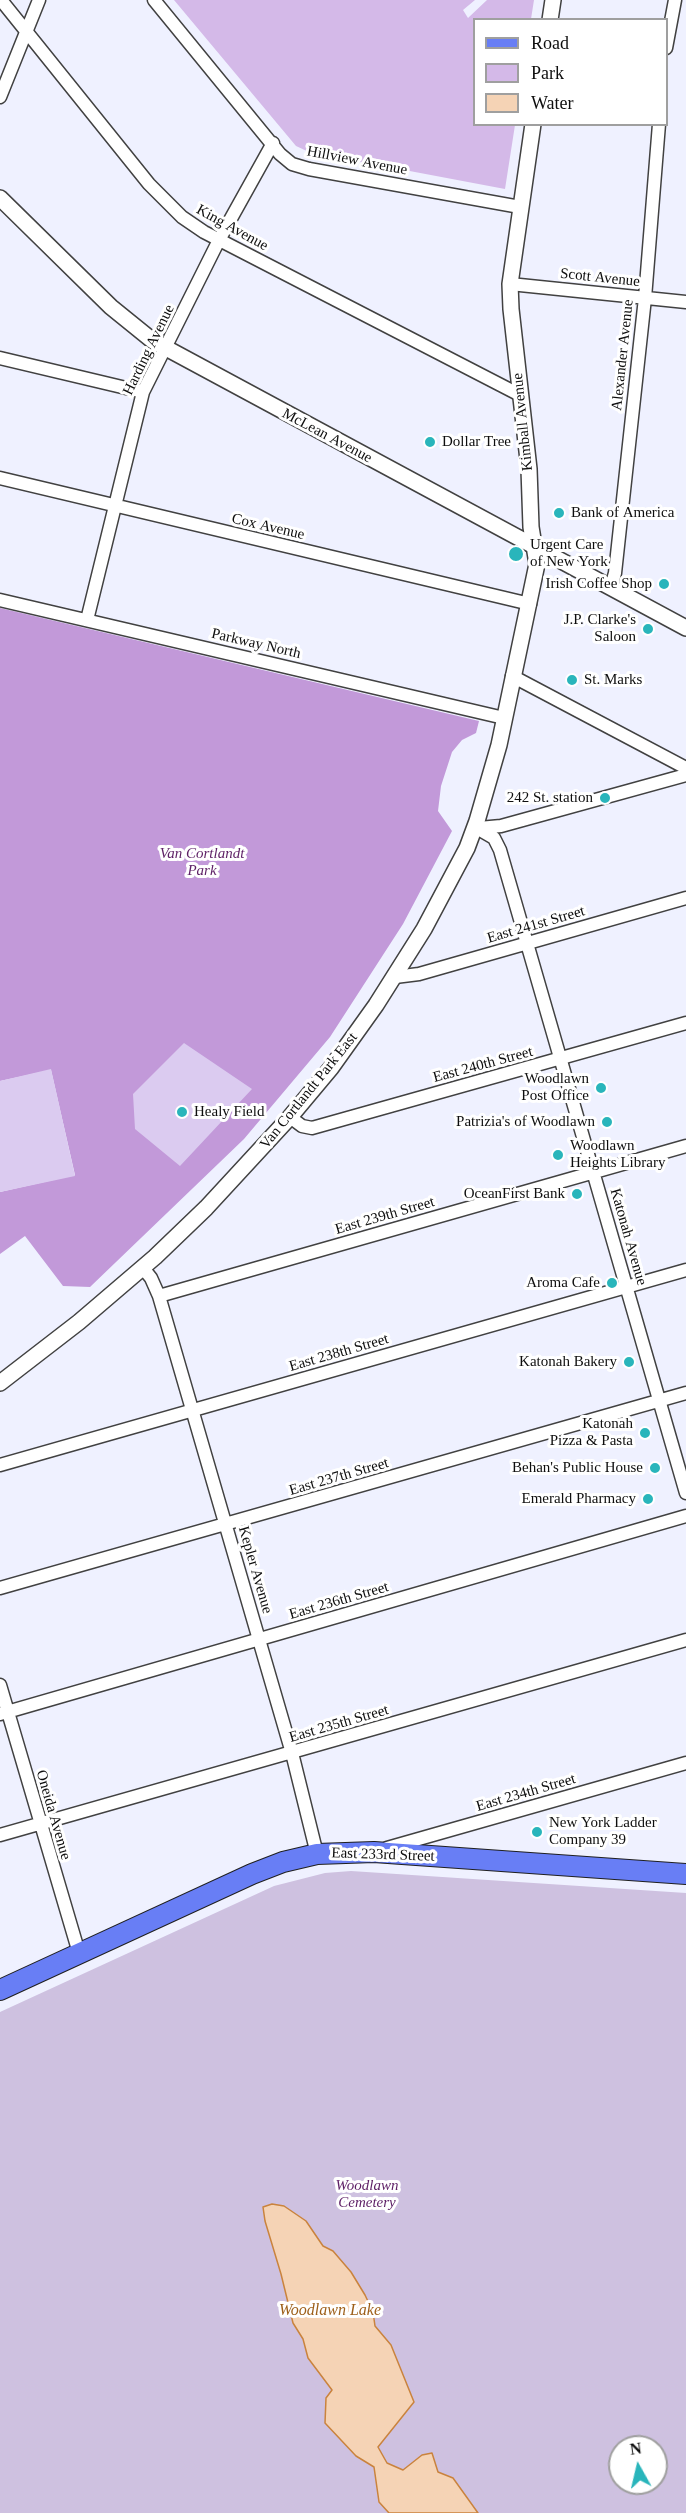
<!DOCTYPE html>
<style>
body{margin:0}
#map{position:relative;width:686px;height:2513px;overflow:hidden;background:#eff1ff;font-family:"Times New Roman",serif}
canvas{display:block}
.legend{position:absolute;left:473px;top:18px;width:195px;height:108px;box-sizing:border-box;background:#fff;border:2px solid #9f9f9f;margin:0;padding:8px 10px;list-style:none;font-size:18px;color:#0e0e0e}
.legend li{display:flex;align-items:center;gap:12px;height:30px}
.legend b{width:30px;border:2px solid #9f9f9f}
.north{position:absolute;left:608px;top:2435px;width:60px;height:60px;box-sizing:border-box;background:#fff;border:2px solid #9f9f9f;border-radius:50%;rotate:352deg;font-size:16px;font-weight:700;line-height:24px;text-align:center;color:#0e0e0e}
.north::after{content:'';display:block;margin:auto;width:21px;height:27px;background:#29b5bb;clip-path:polygon(50% 0,100% 100%,50% 72%,0 100%)}
</style>
<div id="map">
<canvas width="686" height="2513"></canvas>
<ul class="legend">
<li><b style="height:8px;background:#687ef5"></b>Road</li>
<li><b style="height:16px;background:#d4b9e8"></b>Park</li>
<li><b style="height:16px;background:#f5d3b5"></b>Water</li>
</ul>
<div class="north">N</div>
</div>
<script>
const c = document.querySelector('canvas').getContext('2d');
c.lineJoin = 'round';
function paint(path, color) { c.fillStyle = color; c.fill(path, 'evenodd'); }
const shape = rows => new Path2D(rows.map(r => 'M' + r).join(''));
function trace(path, color, width, dash) { c.strokeStyle = color; c.lineWidth = width; c.lineCap = dash ? 'butt' : 'round'; c.setLineDash(dash || []); c.stroke(path); }
function write(font, color, halo, rows, align = 'center') {
  c.font = font + ' "Times New Roman",serif'; c.lineWidth = 6; c.setLineDash([]); c.textBaseline = 'middle'; c.strokeStyle = halo; c.fillStyle = color; for (const [text, x, y, turn = 0] of rows) {
    c.save(); c.translate(x, y); c.rotate((+turn || 0) * Math.PI / 180); c.textAlign = isNaN(turn) ? turn : align; if (halo) c.strokeText(text, 0, 0); c.fillText(text, 0, 0); c.restore();
  }
}
paint(shape([
 [174,0,475,0,463,10,468,18,487,0,534,0,531,19,474,20,474,124,515,125,505,189,309,152,296,146]
]), '#d4b9e8');
paint(shape([
 [0,608,479,721,476,733,462,740,452,752,441,786,438,811,452,831,403,924,330,1037,244,1139,90,1287,63,1286,25,1236,0,1254,0,1192,75,1175,51,1070,0,1081]
]), '#c299d9');
paint(shape([
 [351,1871,686,1893,686,2513,0,2513,0,2012,274,1886,325,1873],
 [620,2447,656,2447,656,2483,620,2483]
]), '#cec1e0');
paint(shape([
 [184,1043,252,1089,180,1166,135,1129,133,1094],
 [51,1069,75,1176,0,1192,0,1081]
]), '#dbcbf0');
const water = shape([
 [272,2204,284,2206,306,2221,323,2246,333,2251,351,2272,365,2295,373,2312,375,2326,391,2345,414,2402,378,2447,387,2463,403,2470,422,2455,432,2453,438,2472,453,2478,478,2513,389,2513,379,2502,374,2467,356,2456,325,2423,326,2398,332,2390,308,2358,303,2339,293,2323,281,2274,265,2221,263,2207,272,2204]
]);
paint(water, '#f5d3b5');
trace(water, '#ca833d', 1.5);
const minor = shape([
 [1,0,149,184,182,217,204,232,520,395],
 [154,0,280,154,292,164,309,169,520,207],
 [666,48,675,0],
 [0,97,39,0],
 [510,284,686,302],
 [0,358,143,392],
 [0,478,530,604],
 [611,587,615,573,645,298,659,124],
 [0,600,504,718],
 [87,620,143,392,219,240,273,143],
 [512,676,686,768],
 [475,827,494,838,500,850,686,1493],
 [479,828,501,826,686,775],
 [395,977,419,974,686,898],
 [290,1117,302,1126,312,1128,686,1023],
 [143,1268,151,1278,159,1296,292,1753,317,1854],
 [159,1296,686,1146],
 [0,1465,686,1270],
 [0,1588,686,1393],
 [0,1685,79,1953],
 [0,1714,686,1516],
 [0,1835,686,1640],
 [387,1848,686,1763]
]);
const tertiary = shape([
 [550,20,553,0],
 [0,198,111,307,153,341,686,628],
 [0,1383,79,1322,155,1257,206,1208,290,1117,331,1068,376,1005,424,929,467,848,477,821,499,745,537,564,531,527,529,469,511,309,510,284,533,124]
]);
const primary = shape([
 [0,1990,252,1874,283,1862,317,1854,374,1852,686,1874]
]);
trace(minor, '#414141', 15);
trace(tertiary, '#414141', 18);
trace(primary, '#1f1f1f', 22);
trace(minor, '#fff', 12);
trace(tertiary, '#fff', 15);
trace(primary, '#687ef5', 20);
for (const [x, y, r, color] of [
 [430,442,6,"#29b5bb"],
 [559,513,6,"#29b5bb"],
 [516,554,8,"#29b5bb"],
 [664,584,6,"#29b5bb"],
 [648,629,6,"#29b5bb"],
 [572,680,6,"#29b5bb"],
 [605,798,6,"#29b5bb"],
 [601,1088,6,"#29b5bb"],
 [182,1112,6,"#29b5bb"],
 [607,1122,6,"#29b5bb"],
 [558,1155,6,"#29b5bb"],
 [577,1194,6,"#29b5bb"],
 [612,1283,6,"#29b5bb"],
 [629,1362,6,"#29b5bb"],
 [645,1433,6,"#29b5bb"],
 [655,1468,6,"#29b5bb"],
 [648,1499,6,"#29b5bb"],
 [537,1832,6,"#29b5bb"]
]) { const dot = new Path2D(); dot.arc(x, y, r, 0, 2 * Math.PI); c.fillStyle = color; c.fill(dot); trace(dot, '#fff', 2); }
write('15px', '#0e0e0e', '#fff', [
 ["Hillview Avenue",357,161,11],
 ["King Avenue",232,228,29],
 ["Scott Avenue",600,278,6],
 ["Harding Avenue",149,350,-64],
 ["Alexander Avenue",623,355,-84],
 ["Kimball Avenue",523,422,-96],
 ["McLean Avenue",327,436,28],
 ["Cox Avenue",268,527,13],
 ["Parkway North",256,644,13],
 ["East 241st Street",536,925,-16],
 ["East 240th Street",483,1065,-15],
 ["Van Cortlandt Park East",309,1091,-51],
 ["East 239th Street",385,1216,-16],
 ["Katonah Avenue",628,1237,74],
 ["East 238th Street",339,1353,-16],
 ["East 237th Street",339,1477,-16],
 ["Kepler Avenue",255,1570,74],
 ["East 236th Street",339,1601,-16],
 ["East 235th Street",339,1724,-16],
 ["East 234th Street",526,1793,-16],
 ["Oneida Avenue",53,1815,74],
 ["East 233rd Street",383,1855,2]
]);
write('15px', '#0e0e0e', '#fff', [
 ["Dollar Tree",442,442,"left"],
 ["Bank of America",571,513,"left"],
 ["Urgent Care",530,545,"left"],
 ["of New York",530,562,"left"],
 ["Irish Coffee Shop",652,584],
 ["J.P. Clarke's",636,620],
 ["Saloon",636,637],
 ["St. Marks",584,680,"left"],
 ["242 St. station",593,798],
 ["Woodlawn",589,1079],
 ["Post Office",589,1096],
 ["Healy Field",194,1112,"left"],
 ["Patrizia's of Woodlawn",595,1122],
 ["Woodlawn",570,1146,"left"],
 ["Heights Library",570,1163,"left"],
 ["OceanFirst Bank",565,1194],
 ["Aroma Cafe",600,1283],
 ["Katonah Bakery",617,1362],
 ["Katonah",633,1424],
 ["Pizza & Pasta",633,1441],
 ["Behan's Public House",643,1468],
 ["Emerald Pharmacy",636,1499],
 ["New York Ladder",549,1823,"left"],
 ["Company 39",549,1840,"left"]
], 'right');
write('italic 15px', '#5d1f65', '#fff', [
 ["Van Cortlandt",202,854],
 ["Park",202,871],
 ["Woodlawn",367,2186],
 ["Cemetery",367,2203]
]);
write('italic 16px', '#9d5f19', '#fff', [
 ["Woodlawn Lake",330,2311]
]);
</script>
